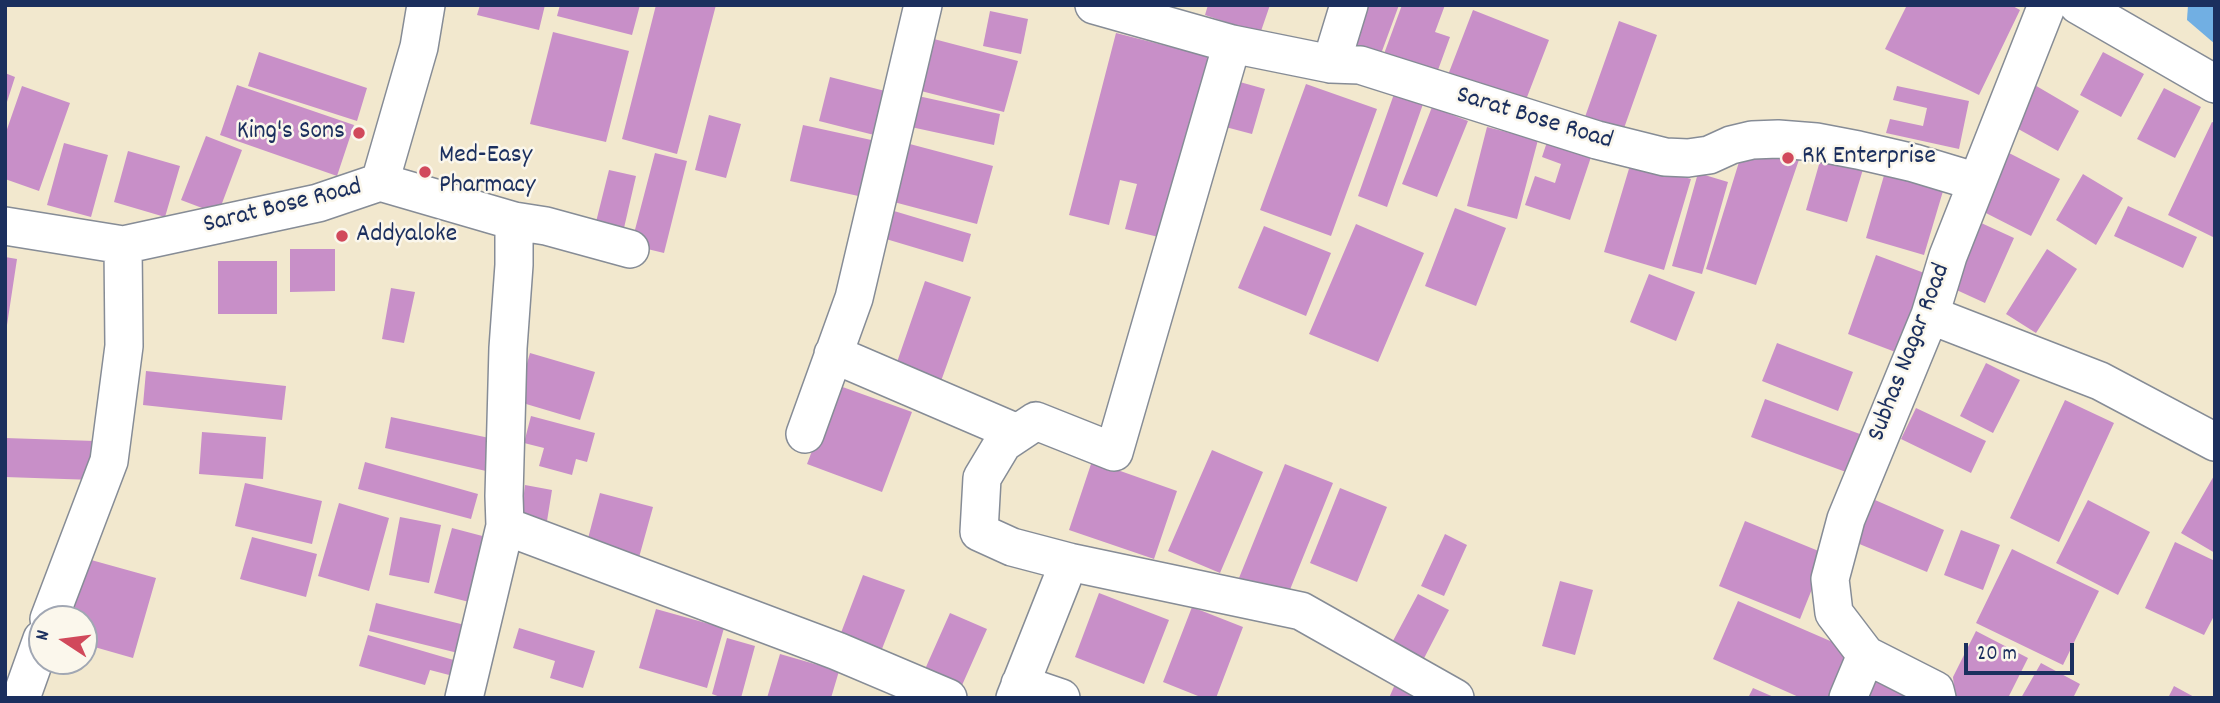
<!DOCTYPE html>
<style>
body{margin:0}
#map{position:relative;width:2220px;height:703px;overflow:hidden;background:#f2e8ce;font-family:Dekko,sans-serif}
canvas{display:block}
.frame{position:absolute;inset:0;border:7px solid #1b2f5e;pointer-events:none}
.north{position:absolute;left:28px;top:605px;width:70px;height:70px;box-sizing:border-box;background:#fbf7ec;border:2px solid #a1a7b3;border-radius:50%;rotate:283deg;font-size:19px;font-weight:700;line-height:28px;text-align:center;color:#1b2f5e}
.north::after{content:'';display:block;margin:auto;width:24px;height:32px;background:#d1495b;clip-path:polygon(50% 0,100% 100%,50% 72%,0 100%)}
.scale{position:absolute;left:1964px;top:643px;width:110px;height:32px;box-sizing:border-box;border:4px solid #1b2f5e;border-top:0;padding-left:9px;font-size:21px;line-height:24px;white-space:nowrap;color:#1b2f5e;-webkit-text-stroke:5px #fbf7ec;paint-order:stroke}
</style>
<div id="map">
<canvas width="2220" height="703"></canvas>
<div class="frame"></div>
<div class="north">N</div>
<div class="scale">20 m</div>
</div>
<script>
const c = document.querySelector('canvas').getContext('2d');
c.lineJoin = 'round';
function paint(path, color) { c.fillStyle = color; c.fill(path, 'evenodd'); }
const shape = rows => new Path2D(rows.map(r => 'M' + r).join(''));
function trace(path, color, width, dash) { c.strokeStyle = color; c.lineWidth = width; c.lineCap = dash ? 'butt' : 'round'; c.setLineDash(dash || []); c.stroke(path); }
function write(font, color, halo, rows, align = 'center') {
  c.font = font + ' Dekko,sans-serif'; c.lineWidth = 5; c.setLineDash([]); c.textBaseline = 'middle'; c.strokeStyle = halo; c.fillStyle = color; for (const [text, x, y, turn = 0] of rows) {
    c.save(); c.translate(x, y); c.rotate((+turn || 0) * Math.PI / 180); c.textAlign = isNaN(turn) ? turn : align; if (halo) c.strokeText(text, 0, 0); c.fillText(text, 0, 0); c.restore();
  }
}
paint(shape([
 [2188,5,2215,5,2215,44,2187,20]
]), '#71afe3');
paint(shape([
 [480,5,545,5,539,30,477,15],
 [560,5,640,5,632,35,557,16],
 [656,5,716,5,677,154,622,139],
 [1208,5,1270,5,1260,34,1205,15],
 [1362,5,1399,5,1378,62,1345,50],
 [1402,5,1445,5,1435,32,1450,37,1434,81,1381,62],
 [1907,5,2011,5,2020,10,1979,95,1885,49],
 [1473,10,1549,40,1524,105,1448,75],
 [990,11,1028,19,1021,54,983,46],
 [1619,21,1657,35,1623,131,1585,117],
 [553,32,629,51,606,142,530,124],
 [1116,33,1214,58,1167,239,1125,229,1137,184,1120,180,1109,225,1069,215],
 [930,38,1018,61,1004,112,917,90],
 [259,52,367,88,357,121,248,86],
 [2103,52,2144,74,2121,117,2080,95],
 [5,73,15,77,6,105,5,105],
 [830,77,893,93,882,137,819,121],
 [1229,79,1265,89,1252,134,1218,125],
 [1306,84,1377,109,1331,236,1260,210],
 [2033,84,2079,111,2058,151,2011,125],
 [237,85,354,125,337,176,220,135],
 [22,86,70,103,39,191,5,179,5,135],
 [1897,86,1969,101,1959,149,1886,133,1890,119,1923,126,1927,108,1893,100],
 [2164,88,2201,107,2175,158,2137,139],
 [1394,94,1423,104,1387,207,1358,196],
 [918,96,1000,114,994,145,911,127],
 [1432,107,1468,121,1437,197,1402,184],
 [709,115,741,124,726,178,695,170],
 [2212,122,2215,123,2215,238,2168,215],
 [803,125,885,143,872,199,790,181],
 [1487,127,1538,140,1517,219,1467,206],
 [1550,133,1594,148,1570,220,1525,205,1535,176,1555,183,1561,164,1542,157],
 [206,136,242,150,218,214,181,200],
 [64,143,108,155,91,217,47,205],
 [906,143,993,166,977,224,890,201],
 [1803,148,1756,285,1706,269,1743,149],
 [128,151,180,166,165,217,114,202],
 [655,153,687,161,664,253,631,245],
 [2009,153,2060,179,2031,236,1980,210],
 [1822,154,1864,166,1847,222,1806,210],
 [1631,162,1691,179,1664,270,1604,252],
 [1887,165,1946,181,1924,255,1866,238],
 [609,170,636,176,621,241,593,234],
 [1698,173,1728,182,1702,274,1672,266],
 [2083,174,2123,198,2096,245,2056,220],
 [2128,206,2197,237,2183,268,2114,236],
 [1455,208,1506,228,1476,306,1425,286],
 [894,211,971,234,963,262,886,239],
 [1979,222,2014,238,1985,303,1950,287],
 [1356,224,1424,253,1378,362,1309,334],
 [1264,226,1331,253,1306,316,1238,288],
 [290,249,335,249,335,291,290,292],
 [2047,249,2077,269,2036,333,2006,314],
 [1876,255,1927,274,1898,353,1848,334],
 [5,257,17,259,7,325,5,325],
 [218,261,277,261,277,314,218,314],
 [1649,274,1695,292,1676,341,1630,322],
 [925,281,971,297,940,384,895,368],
 [391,288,415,292,404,343,382,339],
 [1777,343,1853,372,1838,411,1762,381],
 [530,353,595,372,580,420,516,401],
 [1986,363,2020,380,1993,433,1960,416],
 [146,371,286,386,282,420,143,405],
 [837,385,912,412,882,492,807,464],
 [1765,399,1868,437,1854,475,1751,437],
 [2065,400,2114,423,2059,542,2010,518],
 [1916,408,1986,441,1971,473,1901,439],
 [531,416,595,433,587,462,576,459,572,475,539,466,544,448,524,443],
 [391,417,494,439,486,471,385,448],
 [202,432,266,437,263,479,199,474],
 [5,438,95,441,94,480,5,477],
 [1212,450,1263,472,1220,573,1168,551],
 [1092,461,1177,491,1154,559,1069,530],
 [365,462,478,494,471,519,358,489],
 [1285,464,1333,483,1287,597,1239,578],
 [2215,474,2215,553,2181,533],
 [245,483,322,501,312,544,235,526],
 [525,485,552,490,547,521,521,517],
 [1340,488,1387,507,1357,582,1310,563],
 [600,493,653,507,638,561,586,546],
 [1875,500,1944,530,1927,572,1857,543],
 [2088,500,2150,532,2118,595,2056,563],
 [339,503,389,518,369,591,318,576],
 [400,517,441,525,429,583,389,575],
 [1745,521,1826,554,1800,619,1719,586],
 [452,528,490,538,473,603,434,593],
 [1961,530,2000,545,1983,590,1944,575],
 [1445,534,1467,545,1444,596,1421,586],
 [252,537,317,554,306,597,240,579],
 [2175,542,2215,561,2215,614,2204,635,2145,608],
 [2012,549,2099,591,2063,665,1976,623],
 [84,558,156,578,133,658,84,644,84,619,68,619],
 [863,575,905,590,880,654,839,638],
 [1560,581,1593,590,1575,655,1542,646],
 [1099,593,1169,620,1144,684,1075,657],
 [1418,594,1449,610,1419,668,1387,652],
 [1738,601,1851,650,1831,698,1801,698,1713,659],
 [376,603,473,627,466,655,369,631],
 [1192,607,1243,627,1216,698,1203,698,1163,682],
 [656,609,724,628,707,688,639,668],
 [950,613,987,629,959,692,922,676],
 [519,628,595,651,583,688,550,678,555,661,513,648],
 [1976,631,2028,658,2008,698,1955,698,1953,677],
 [368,635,457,661,453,676,430,670,425,685,359,666],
 [727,638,755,646,741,698,723,698,712,694],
 [780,654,839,671,831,698,767,698],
 [2041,663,2080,684,2073,698,2021,698],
 [1869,669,1927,698,1856,698],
 [1396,682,1429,698,1389,698],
 [2174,686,2196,698,2168,698],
 [1753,688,1776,698,1748,698]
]), '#c88fc8');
const minor = shape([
 [1094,5,1232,44,1331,64,1360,65,1597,140,1665,157,1688,158,1709,155,1731,145,1752,140,1778,139,1816,142,1858,150,1914,163,1977,182],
 [2078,5,2215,84],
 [1331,64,1349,5],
 [380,182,514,221,514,265,508,348,504,496,505,526,837,651,948,698],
 [514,221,546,226,630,249],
 [5,226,123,245,318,203,380,182,419,47,426,5],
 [1930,315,2100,381,2215,442],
 [833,354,1017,433],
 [805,434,854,298,923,5],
 [1069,562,1012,547,979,532,982,478,1003,443,1036,421,1114,452,1232,44],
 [49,619,109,461,124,346,123,245],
 [1866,655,1935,690,1937,698],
 [1020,684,1061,698],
 [21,698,42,639],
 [464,698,505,526],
 [1015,698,1069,562,1301,611,1455,698],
 [1848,698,1866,655,1834,613,1830,579,1846,519,1930,315,1948,256,2047,5]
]);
trace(minor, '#868c96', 40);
trace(minor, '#fff', 37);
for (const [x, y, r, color] of [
 [359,133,7,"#d1495b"],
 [1788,158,7,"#d1495b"],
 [425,172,7,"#d1495b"],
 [342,236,7,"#d1495b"]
]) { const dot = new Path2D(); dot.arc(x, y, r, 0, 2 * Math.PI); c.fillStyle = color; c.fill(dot); trace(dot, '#fbf7ec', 2.5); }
write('26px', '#1b2f5e', '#fbf7ec', [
 ["Sarat Bose Road",1534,120,17],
 ["Sarat Bose Road",283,208,-14],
 ["Subhas Nagar Road",1911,353,-69]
]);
write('26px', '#1b2f5e', '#fbf7ec', [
 ["King's Sons",345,133,"right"],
 ["Med-Easy",439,157],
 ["Pharmacy",439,187],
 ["RK Enterprise",1802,158],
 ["Addyaloke",356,236]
], 'left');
</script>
